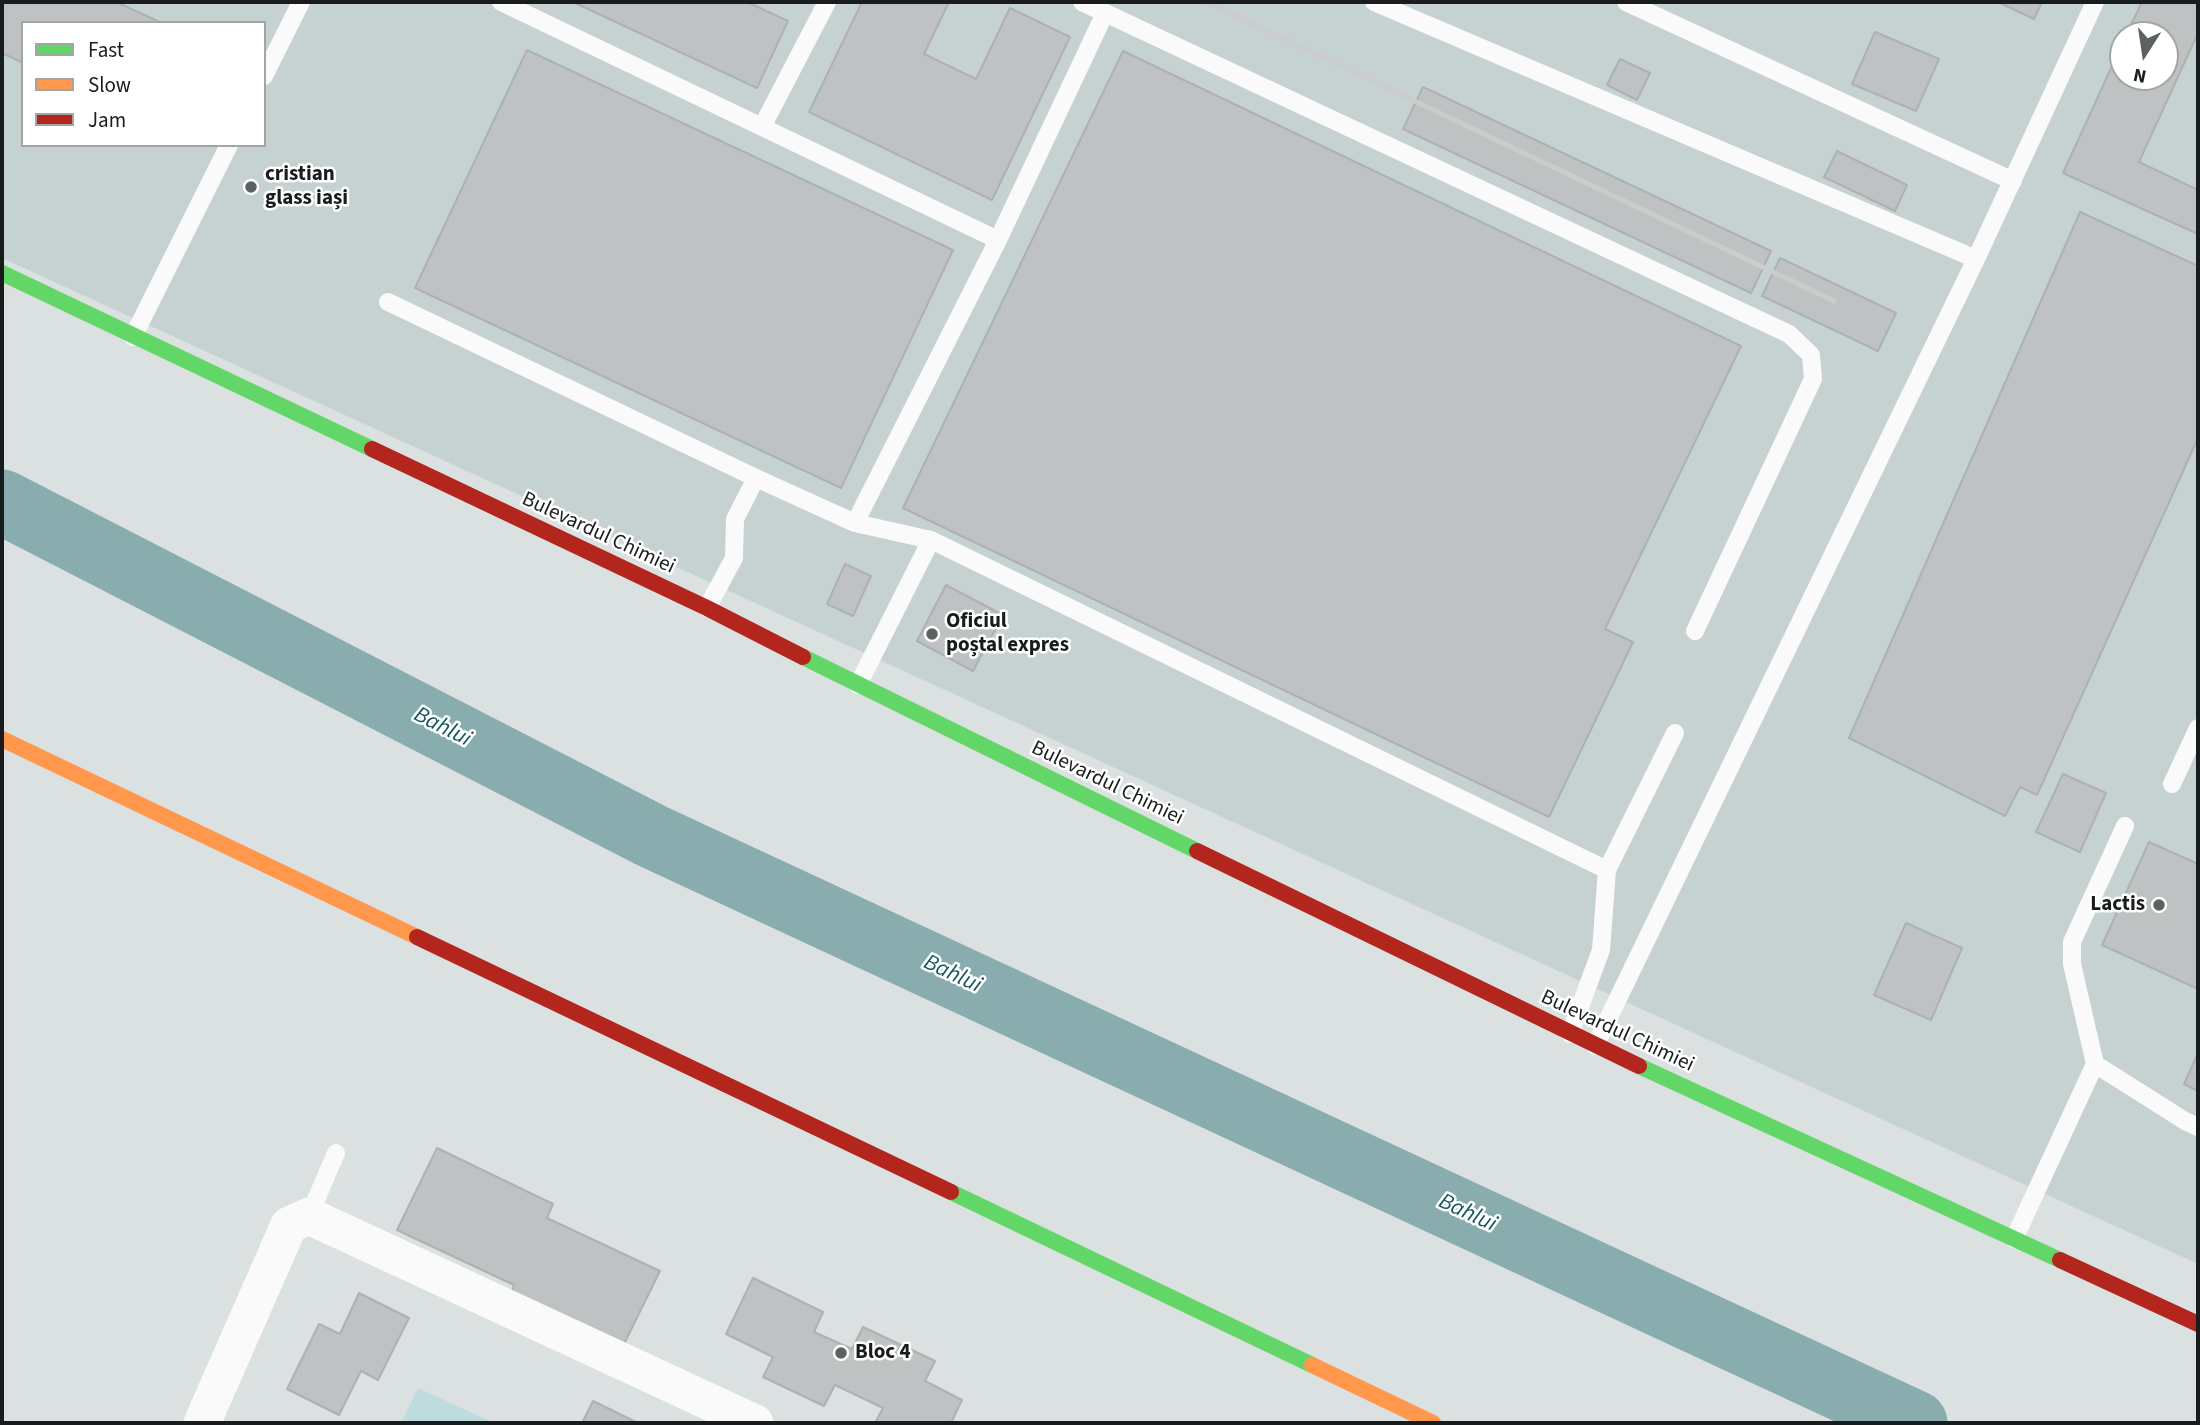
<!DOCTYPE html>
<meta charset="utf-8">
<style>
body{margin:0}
#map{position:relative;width:2200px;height:1425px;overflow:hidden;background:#dbe0e0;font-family:"Source Sans 3",sans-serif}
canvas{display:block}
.frame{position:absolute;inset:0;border:4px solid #191c1c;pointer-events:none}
.legend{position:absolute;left:21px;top:21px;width:245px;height:126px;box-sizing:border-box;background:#fff;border:2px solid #a3a4a4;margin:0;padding:9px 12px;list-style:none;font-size:21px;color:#191c1c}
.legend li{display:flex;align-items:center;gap:14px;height:35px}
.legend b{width:35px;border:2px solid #a3a4a4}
.north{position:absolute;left:2109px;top:21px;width:70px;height:70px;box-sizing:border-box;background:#fff;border:2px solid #a3a4a4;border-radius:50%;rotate:192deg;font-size:19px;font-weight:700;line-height:28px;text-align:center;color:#191c1c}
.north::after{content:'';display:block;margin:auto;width:24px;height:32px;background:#5d6161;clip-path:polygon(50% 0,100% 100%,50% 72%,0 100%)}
</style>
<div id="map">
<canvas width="2200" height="1425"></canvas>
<div class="frame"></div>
<ul class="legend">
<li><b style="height:9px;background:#63d668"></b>Fast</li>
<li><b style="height:9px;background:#ff974d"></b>Slow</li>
<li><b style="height:9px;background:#b3261e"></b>Jam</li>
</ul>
<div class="north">N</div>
</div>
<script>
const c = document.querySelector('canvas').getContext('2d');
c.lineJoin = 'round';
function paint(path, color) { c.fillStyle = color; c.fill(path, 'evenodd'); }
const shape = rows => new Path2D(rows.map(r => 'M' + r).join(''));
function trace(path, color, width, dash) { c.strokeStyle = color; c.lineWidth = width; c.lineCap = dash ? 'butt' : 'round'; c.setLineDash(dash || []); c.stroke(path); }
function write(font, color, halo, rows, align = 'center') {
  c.font = font + ' "Source Sans 3",sans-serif'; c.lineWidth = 5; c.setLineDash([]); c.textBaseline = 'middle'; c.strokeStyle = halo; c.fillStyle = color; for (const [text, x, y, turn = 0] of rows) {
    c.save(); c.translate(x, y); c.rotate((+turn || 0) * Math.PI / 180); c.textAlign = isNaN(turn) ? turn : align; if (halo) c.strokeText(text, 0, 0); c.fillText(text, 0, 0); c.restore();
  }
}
paint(shape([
 [2,2,2198,2,2198,1264,2,258],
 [23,23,264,23,264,145,23,145],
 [2123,35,2165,35,2165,77,2123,77]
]), '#c6d1d2');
paint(shape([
 [418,1388,494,1423,401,1423]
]), '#bedbdd');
trace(shape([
 [2,502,652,836,1915,1423]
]), '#89acaf', 65);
const building = shape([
 [2,2,116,2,162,23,23,23,23,63,2,53,2,2],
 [573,2,747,2,788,21,757,88,573,2],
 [862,2,949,2,924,54,976,79,1010,8,1070,37,992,200,809,112,862,2],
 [1998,2,2042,2,2034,19,1998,2],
 [2142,2,2198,2,2198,33,2139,162,2198,190,2198,234,2063,173,2123,42,2123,77,2165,77,2165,35,2126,35,2142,2],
 [1875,32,1939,59,1916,111,1852,84,1875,32],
 [527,50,953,250,841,488,415,288,527,50],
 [1123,51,1741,346,1605,629,1633,642,1549,817,903,508,1123,51],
 [1620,59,1650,73,1637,100,1607,85,1620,59],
 [1423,87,1771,251,1751,293,1403,129,1423,87],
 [1837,151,1907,185,1895,211,1824,177,1837,151],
 [2080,212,2198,266,2198,438,2037,795,2020,787,2005,816,1849,738,2080,212],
 [1780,258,1896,313,1878,351,1762,296,1780,258],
 [845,564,871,576,853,616,827,604,845,564],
 [946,585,1003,615,973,671,917,641,946,585],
 [2063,774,2106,793,2080,852,2036,832,2063,774],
 [2149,842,2198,864,2198,989,2102,945,2149,842],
 [1906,923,1962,948,1931,1020,1874,995,1906,923],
 [2198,1053,2198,1091,2184,1084,2198,1053],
 [437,1148,553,1204,547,1218,660,1271,622,1348,510,1296,514,1285,397,1230,437,1148],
 [753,1278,823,1312,814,1332,852,1349,863,1327,935,1361,925,1381,962,1400,951,1423,875,1423,883,1408,835,1385,824,1406,763,1377,773,1357,726,1334,753,1278],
 [359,1293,409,1318,378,1380,361,1371,339,1415,287,1389,319,1324,340,1334,359,1293],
 [593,1401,638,1423,582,1423,593,1401]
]);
paint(building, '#bec2c2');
trace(building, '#adb1b1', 2);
trace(shape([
 [501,2,998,240],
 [1082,2,1789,334,1811,355,1813,379,1695,631],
 [1374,2,1976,259],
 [1626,2,2013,181],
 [264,76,301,2],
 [762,127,827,2],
 [388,302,756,478,855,523,931,540,1607,870,1675,733],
 [133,337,229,145],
 [855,523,998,240,1105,13],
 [707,608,734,558,735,519,756,478],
 [858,685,931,540],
 [2172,784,2198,728],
 [1570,1034,1601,950,1607,870],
 [1595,1046,1976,259,2095,2],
 [2095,1064,2185,1121,2198,1127],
 [309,1216,336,1153],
 [2014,1239,2095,1064,2072,964,2072,942,2125,826]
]), '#fafafa', 18);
trace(shape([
 [202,1423,289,1225,309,1216,755,1423]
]), '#fafafa', 37);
trace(shape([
 [2,273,372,449],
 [803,657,1197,851],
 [1639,1066,2060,1260],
 [951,1192,1312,1365]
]), '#63d668', 16);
trace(shape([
 [2,739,417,937],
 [1312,1365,1433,1423]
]), '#ff974d', 16);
trace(shape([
 [372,449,707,608,803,657],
 [1197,851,1639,1066],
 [417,937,951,1192],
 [2060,1260,2198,1324]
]), '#b3261e', 16);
trace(shape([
 [1207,2,1834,301]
]), '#cbcccc', 5);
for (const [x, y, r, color] of [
 [251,187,7,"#5d6161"],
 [932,634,7,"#5d6161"],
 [2159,905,7,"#5d6161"],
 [841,1353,7,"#5d6161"]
]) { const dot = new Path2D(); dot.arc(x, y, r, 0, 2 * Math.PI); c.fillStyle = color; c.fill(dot); trace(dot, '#fff', 2.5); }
write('bold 21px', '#191c1c', '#fff', [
 ["cristian",265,175],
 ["glass iași",265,199],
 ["Oficiul",946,622],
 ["poștal expres",946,646],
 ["Lactis",2145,905,"right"],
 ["Bloc 4",855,1353]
], 'left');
write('21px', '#191c1c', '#fff', [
 ["Bulevardul Chimiei",598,534,25],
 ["Bulevardul Chimiei",1107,784,26],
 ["Bulevardul Chimiei",1617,1032,25]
]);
write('italic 23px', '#11575d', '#fff', [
 ["Bahlui",442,728,27],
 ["Bahlui",952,975,25],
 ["Bahlui",1467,1214,25]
]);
</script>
